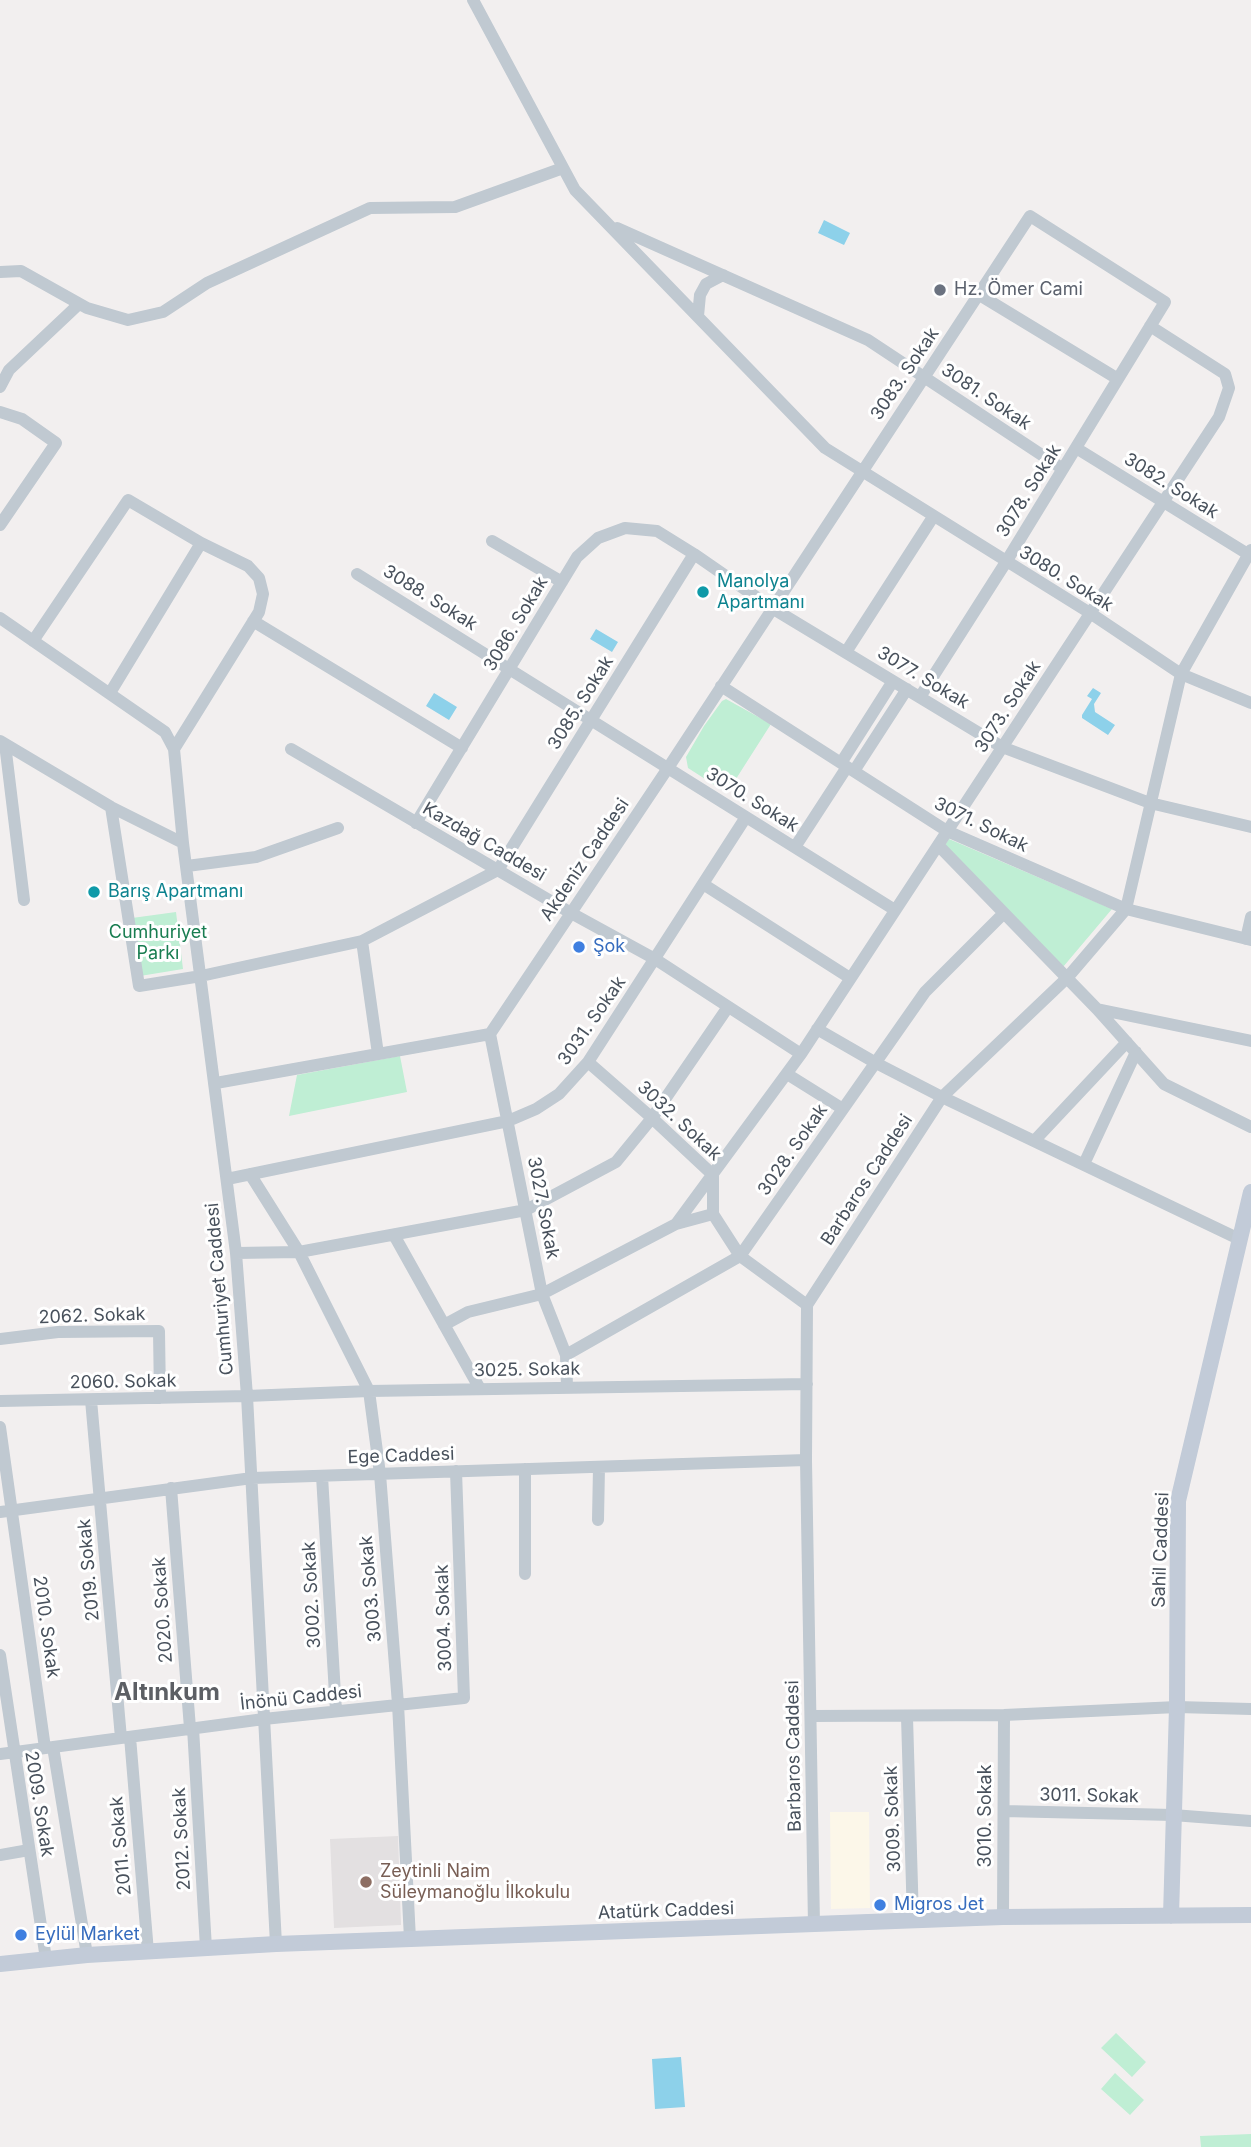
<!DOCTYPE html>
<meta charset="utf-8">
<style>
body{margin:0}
canvas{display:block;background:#f2efef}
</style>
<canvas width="1251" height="2147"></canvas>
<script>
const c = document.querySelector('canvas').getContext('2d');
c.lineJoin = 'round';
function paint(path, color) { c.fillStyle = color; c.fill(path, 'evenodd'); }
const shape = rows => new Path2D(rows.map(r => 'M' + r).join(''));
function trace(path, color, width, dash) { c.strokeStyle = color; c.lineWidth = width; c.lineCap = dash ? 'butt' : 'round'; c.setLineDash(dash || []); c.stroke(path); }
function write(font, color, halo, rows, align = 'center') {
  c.font = font + ' Inter,sans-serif'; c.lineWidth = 6; c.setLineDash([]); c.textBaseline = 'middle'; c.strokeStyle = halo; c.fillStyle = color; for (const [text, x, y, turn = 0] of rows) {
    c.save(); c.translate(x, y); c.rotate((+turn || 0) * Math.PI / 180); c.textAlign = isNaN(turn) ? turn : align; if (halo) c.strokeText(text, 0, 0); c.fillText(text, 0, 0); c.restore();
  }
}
paint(shape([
 [830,1812,869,1812,870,1908,831,1909]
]), '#fcf7e9');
paint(shape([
 [398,1836,401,1925,334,1928,330,1839]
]), '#e3e0e1');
paint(shape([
 [726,699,771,724,727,793,688,768,686,757,704,726,722,701],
 [949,839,1112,909,1063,967,943,848],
 [176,912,183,969,140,976,132,918],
 [400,1056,407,1092,289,1116,297,1075],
 [1116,2033,1146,2062,1132,2077,1101,2048],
 [1115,2073,1144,2100,1130,2115,1101,2089],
 [1251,2134,1251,2147,1201,2147,1200,2136]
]), '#bfeed4');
paint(shape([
 [824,220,850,233,844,245,818,233],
 [596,629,618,642,612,652,590,639],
 [1093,688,1101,693,1094,704,1095,712,1115,725,1108,735,1082,718,1082,715,1092,699,1087,696],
 [434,693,457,707,449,720,426,706],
 [681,2057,685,2107,655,2109,652,2059]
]), '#8dd1ea');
trace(shape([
 [473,0,575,190,825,448,1090,613,1181,674,1251,703],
 [617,228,868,340,1063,469],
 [0,272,21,271,87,308,128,320,163,312,207,283,370,208,455,207,563,168],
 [978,294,1118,379],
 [698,316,700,295,706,284,723,275],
 [0,387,9,370,79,304],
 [0,412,22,419,56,443,0,525],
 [1076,448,1251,556],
 [492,541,562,582],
 [357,574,895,910],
 [0,618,165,732,174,749,183,843],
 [253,621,462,748],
 [33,641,128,500,201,543,110,693],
 [846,652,933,517],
 [721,686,947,831,1126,909,1251,940],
 [0,741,111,807,183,843,236,1253,247,1396,276,1944],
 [5,744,24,900],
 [174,749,259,612,263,594,259,578,248,566,201,543],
 [291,749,571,913,655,959,801,1054],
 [841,763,893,681],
 [854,771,907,689],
 [111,807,139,986,201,976,362,941,498,870,694,554],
 [416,823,577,557,598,538,625,528,657,531,694,554,772,608,1002,747,1150,803,1251,827],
 [938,845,1097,1009,1164,1084,1251,1127],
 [795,847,847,767],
 [187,866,256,857,338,828],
 [703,884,850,978],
 [1246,939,1251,917],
 [362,941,378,1054],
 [1097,1009,1251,1041],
 [817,1029,876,1063,942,1097,1239,1239],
 [490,1034,542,1294,566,1355,567,1387],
 [588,1062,652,1118,713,1175,713,1214,740,1256,807,1305],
 [787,1074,843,1109],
 [216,1083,490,1034,668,768,1030,216,1165,302,1006,562,920,697],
 [1035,1140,1127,1042],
 [1084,1164,1136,1052],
 [250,1174,299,1252,369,1391,380,1474,398,1704,410,1939],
 [227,1179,508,1121,536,1109,559,1094,588,1062,746,817],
 [676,1224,801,1054,1219,417,1229,388,1225,374,1150,326],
 [394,1235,480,1389],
 [236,1253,299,1252,526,1210,616,1162,652,1118,728,1007],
 [444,1325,468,1312,542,1294,676,1224,713,1214],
 [0,1339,58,1332,159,1331,160,1398],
 [566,1355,740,1256,925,992,1004,913],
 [91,1400,121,1738],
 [0,1401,247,1396,369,1391,807,1384],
 [0,1427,45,1748],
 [525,1469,525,1574],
 [322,1476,336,1711],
 [171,1488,190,1728],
 [0,1512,252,1478,806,1460],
 [598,1520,599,1467],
 [0,1655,46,1959],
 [811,1716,1004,1715,1177,1707,1251,1709],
 [907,1717,913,1920],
 [193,1728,206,1948],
 [130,1737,148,1952],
 [53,1747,87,1955],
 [0,1754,264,1719,464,1698,456,1471],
 [1004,1811,1173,1815,1251,1821],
 [0,1855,29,1850],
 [1003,1917,1004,1715],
 [814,1925,806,1460,807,1305,942,1097,1067,978,1126,909,1181,674,1251,550]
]), '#c0c9d1', 12);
trace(shape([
 [1171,1916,1177,1707,1178,1501,1251,1192],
 [0,1964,87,1955,276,1944,1003,1917,1251,1915]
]), '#c2cbd8', 16);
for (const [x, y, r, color] of [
 [940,290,7,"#6b7280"],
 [703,592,7,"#0f9aa8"],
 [94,892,7,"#0f9aa8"],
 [579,947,7,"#3f7fe0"],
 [366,1882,7,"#8d6e63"],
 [880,1905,7,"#3f7fe0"],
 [21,1935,7,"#3f7fe0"]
]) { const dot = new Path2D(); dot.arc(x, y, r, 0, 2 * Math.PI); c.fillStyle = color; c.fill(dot); trace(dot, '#fff', 2.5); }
write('18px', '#5b616d', '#fff', [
 ["Hz. Ömer Cami",954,290]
], 'left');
write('18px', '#48515c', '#fff', [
 ["3083. Sokak",905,374,-56],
 ["3081. Sokak",986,397,34],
 ["3082. Sokak",1171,486,32],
 ["3078. Sokak",1029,491,-58],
 ["3080. Sokak",1066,579,32],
 ["3088. Sokak",430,598,32],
 ["3086. Sokak",516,624,-59],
 ["3077. Sokak",923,678,31],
 ["3085. Sokak",581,703,-58],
 ["3073. Sokak",1008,707,-57],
 ["3070. Sokak",752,800,32],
 ["3071. Sokak",981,825,26],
 ["Kazdağ Caddesi",484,842,30],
 ["Akdeniz Caddesi",585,860,-56],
 ["3031. Sokak",592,1021,-55],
 ["3032. Sokak",679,1121,43],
 ["3028. Sokak",793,1150,-55],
 ["Barbaros Caddesi",867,1180,-57],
 ["3027. Sokak",543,1208,79],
 ["Cumhuriyet Caddesi",220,1289,-95],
 ["2062. Sokak",92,1316,-2],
 ["3025. Sokak",527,1370,-1],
 ["2060. Sokak",123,1382,-1],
 ["Ege Caddesi",401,1456,-2],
 ["Sahil Caddesi",1161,1550,-88],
 ["2019. Sokak",89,1570,-95],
 ["3003. Sokak",371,1589,-95],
 ["3002. Sokak",312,1595,-93],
 ["2020. Sokak",163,1610,-94],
 ["3004. Sokak",444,1618,-92],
 ["2010. Sokak",46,1627,82],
 ["İnönü Caddesi",301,1698,-6],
 ["Barbaros Caddesi",794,1756,-91],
 ["3011. Sokak",1089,1796,1],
 ["2009. Sokak",39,1804,81],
 ["3010. Sokak",986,1816,-90],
 ["3009. Sokak",893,1819,-92],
 ["2012. Sokak",182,1839,-93],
 ["2011. Sokak",121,1846,-95],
 ["Atatürk Caddesi",666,1911,-2]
]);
write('18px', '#0d838f', '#fff', [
 ["Manolya",717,582],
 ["Apartmanı",717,603],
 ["Barış Apartmanı",108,892]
], 'left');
write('18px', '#197d51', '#fff', [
 ["Cumhuriyet",158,933],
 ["Parkı",158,954]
]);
write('18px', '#366cbe', '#fff', [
 ["Şok",593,947],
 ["Migros Jet",894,1905],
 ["Eylül Market",35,1935]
], 'left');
write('18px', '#785e54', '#fff', [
 ["Zeytinli Naim",380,1872],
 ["Süleymanoğlu İlkokulu",380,1893]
], 'left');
write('bold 24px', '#5c5f64', '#fff', [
 ["Altınkum",167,1693]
]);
</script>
